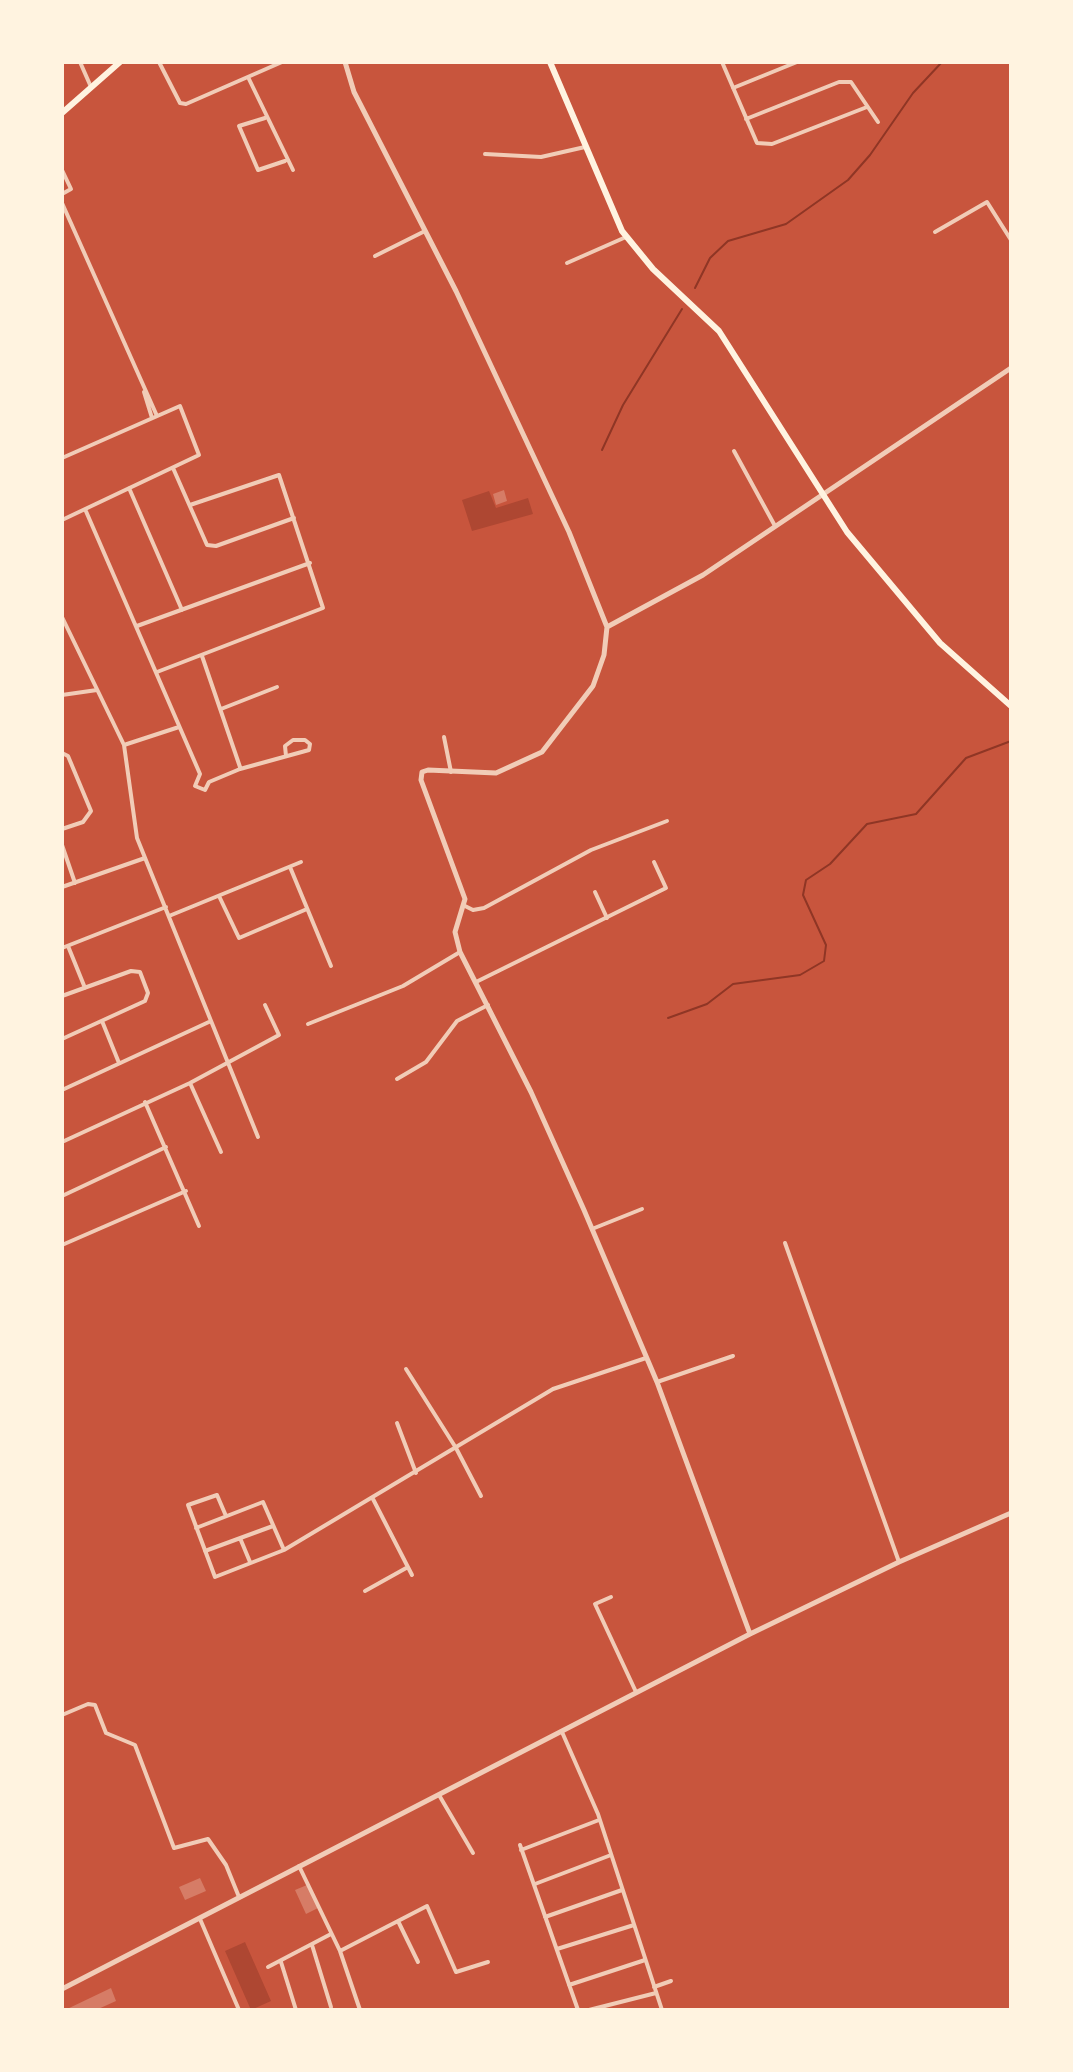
<!DOCTYPE html>
<style>
body{margin:0}
#map{position:relative;width:1073px;height:2072px;overflow:hidden;background:#c8553d;font-family:Spectral,serif}
canvas{display:block}
.frame{position:absolute;inset:0;border:64px solid #fff3e0;pointer-events:none}
</style>
<div id="map">
<canvas width="1073" height="2072"></canvas>
<div class="frame"></div>
</div>
<script>
const c = document.querySelector('canvas').getContext('2d');
c.lineJoin = 'round';
function paint(path, color) { c.fillStyle = color; c.fill(path, 'evenodd'); }
const shape = rows => new Path2D(rows.map(r => 'M' + r).join(''));
function trace(path, color, width, dash) { c.strokeStyle = color; c.lineWidth = width; c.lineCap = dash ? 'butt' : 'round'; c.setLineDash(dash || []); c.stroke(path); }
paint(shape([
 [489,491,496,508,528,498,533,514,472,531,462,500],
 [245,1942,271,2001,251,2010,225,1951]
]), '#ae4732');
trace(shape([
 [695,288,710,258,728,241,786,224,848,180,870,155,913,93,942,62],
 [602,450,623,405,682,309],
 [668,1018,707,1004,733,984,800,975,824,961,826,945,803,895,806,880,830,864,867,824,916,814,966,758,1011,741]
]), '#8f3625', 2);
paint(shape([
 [504,490,507,501,496,505,493,494],
 [200,1878,206,1891,185,1900,179,1887],
 [307,1885,318,1908,306,1914,295,1890],
 [111,1988,116,2001,96,2010,65,2010]
]), '#d67c66');
trace(shape([
 [80,62,91,87],
 [159,62,180,103,186,104,282,62],
 [722,62,757,143,772,144,867,107],
 [248,77,293,170],
 [733,88,797,62],
 [265,118,239,126,258,170,285,161],
 [746,119,839,82,851,82,878,122],
 [485,154,541,157,585,147],
 [62,170,71,189,62,194],
 [62,203,157,416],
 [935,232,987,202,1011,240],
 [375,256,425,231],
 [567,263,626,237],
 [144,392,152,418],
 [734,451,775,526],
 [62,458,180,406,199,455,62,520],
 [173,468,207,545,216,546,294,518],
 [129,488,182,610],
 [85,509,200,774,195,786,205,790,209,782,240,769,309,750,310,744,305,740,293,740,285,746,286,756],
 [62,617,124,745,137,838,258,1137],
 [137,626,310,563],
 [202,656,240,767],
 [157,672,323,608,279,475,190,505],
 [62,695,97,690],
 [221,709,277,687],
 [444,737,451,772],
 [124,745,179,727],
 [62,753,68,756,91,811,83,822,62,829],
 [62,845,75,883],
 [290,867,331,966],
 [62,887,145,858],
 [595,892,607,918],
 [219,896,239,938,307,909],
 [465,906,473,910,484,908,591,850,667,821],
 [169,916,301,862],
 [68,946,85,988],
 [62,948,166,907],
 [476,982,666,888,654,862],
 [62,996,131,971,140,972,148,993,145,1001,62,1039],
 [102,1021,119,1063],
 [308,1024,403,986,460,952],
 [397,1079,426,1062,457,1021,488,1005],
 [190,1083,221,1152],
 [62,1090,211,1021],
 [145,1102,199,1226],
 [62,1142,190,1083,279,1035,265,1005],
 [62,1196,166,1147],
 [592,1229,642,1209],
 [785,1243,899,1562],
 [62,1245,186,1191],
 [406,1369,456,1448,481,1496],
 [657,1382,733,1356],
 [397,1423,416,1473],
 [373,1499,412,1575],
 [226,1516,217,1495,188,1505,215,1577,284,1550],
 [196,1528,263,1502,284,1550,553,1389,646,1358],
 [240,1538,250,1562],
 [205,1551,273,1526],
 [365,1591,408,1567],
 [611,1597,595,1604,636,1692],
 [62,1715,88,1704,95,1705,106,1733,135,1745,174,1848,208,1839,226,1865,239,1897],
 [562,1732,598,1814,662,2010],
 [439,1795,473,1853],
 [520,1845,578,2010],
 [521,1850,599,1820],
 [299,1866,340,1951,360,2010],
 [535,1884,611,1855],
 [545,1917,622,1890],
 [200,1919,239,2010],
 [398,1921,418,1962],
 [312,1945,331,2007],
 [557,1949,634,1925],
 [340,1951,427,1906,456,1972,488,1962],
 [281,1962,296,2010],
 [268,1967,331,1934],
 [569,1985,645,1960],
 [654,1987,671,1981],
 [589,2010,656,1993]
]), '#f1ccb7', 4);
trace(shape([
 [345,62,354,92,456,291,569,532,607,627,604,655,593,686,542,752,496,773,428,770,422,772,421,780,465,899,455,932,460,952,531,1092,584,1210,657,1382,750,1634],
 [607,627,703,575,1011,368],
 [62,1989,750,1634,899,1562,1011,1513]
]), '#f1ccb7', 5);
trace(shape([
 [550,62,622,231,653,269,719,331,847,532,940,643,1011,706],
 [62,113,120,62]
]), '#fff3e0', 6);
</script>
